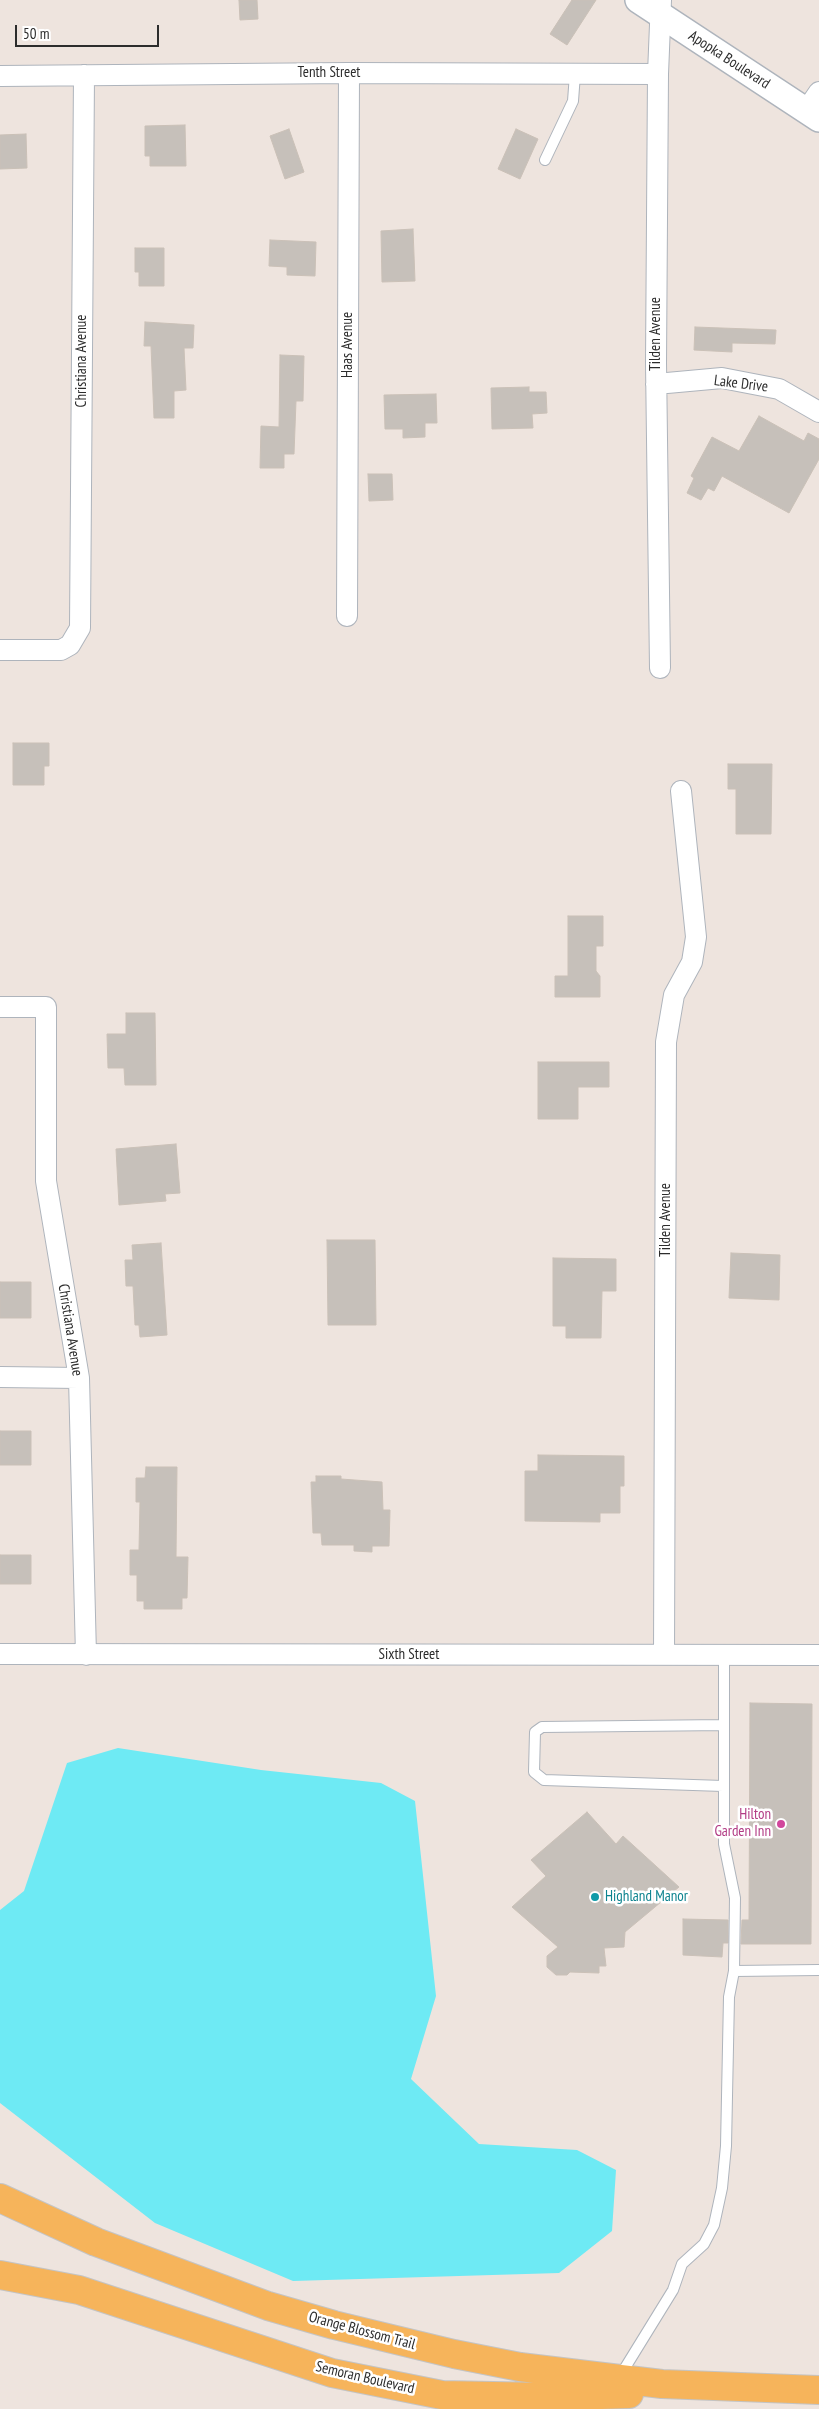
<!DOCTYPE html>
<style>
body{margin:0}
#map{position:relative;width:819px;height:2409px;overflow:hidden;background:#eee4de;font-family:"PT Sans Narrow",sans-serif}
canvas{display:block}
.scale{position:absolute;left:15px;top:25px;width:144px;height:22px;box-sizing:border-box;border:2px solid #2c2c2c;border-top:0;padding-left:6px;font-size:15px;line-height:18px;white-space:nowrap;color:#2c2c2c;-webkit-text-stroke:4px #fff;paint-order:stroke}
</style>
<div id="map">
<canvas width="819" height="2409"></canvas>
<div class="scale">50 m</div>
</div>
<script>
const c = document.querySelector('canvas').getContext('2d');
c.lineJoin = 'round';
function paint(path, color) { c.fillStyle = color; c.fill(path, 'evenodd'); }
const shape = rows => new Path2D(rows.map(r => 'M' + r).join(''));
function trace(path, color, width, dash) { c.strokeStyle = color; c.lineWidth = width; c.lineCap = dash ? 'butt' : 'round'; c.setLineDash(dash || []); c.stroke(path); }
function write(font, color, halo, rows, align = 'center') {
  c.font = font + ' "PT Sans Narrow",sans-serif'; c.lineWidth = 5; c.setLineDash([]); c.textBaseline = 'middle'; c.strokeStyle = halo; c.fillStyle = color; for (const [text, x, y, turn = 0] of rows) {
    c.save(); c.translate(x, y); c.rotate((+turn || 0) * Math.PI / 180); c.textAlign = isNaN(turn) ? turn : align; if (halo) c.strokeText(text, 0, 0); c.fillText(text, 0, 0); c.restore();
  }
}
paint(shape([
 [118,1748,261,1770,381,1783,415,1801,436,1996,411,2079,479,2144,577,2150,616,2170,612,2231,559,2273,293,2281,155,2223,0,2103,0,1910,24,1891,67,1763]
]), '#6eeaf4');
const building = shape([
 [239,0,257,0,258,19,240,20,239,0],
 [572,0,596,0,567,45,550,34,572,0],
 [185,125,186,166,150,166,150,156,145,156,145,126,185,125],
 [289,129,304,172,285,179,270,136,289,129],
 [516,129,538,139,520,179,498,169,516,129],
 [26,134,27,168,0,169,0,135,26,134],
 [413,229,415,281,382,282,381,231,413,229],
 [270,240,316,242,315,276,287,275,287,267,269,266,270,240],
 [135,248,164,248,164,286,139,286,139,272,135,272,135,248],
 [145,322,194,325,193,348,184,348,186,390,174,391,174,418,154,418,151,346,144,346,145,322],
 [695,327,776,330,775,344,732,343,732,352,694,350,695,327],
 [280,355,304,356,303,401,296,401,294,454,284,454,284,468,260,468,261,426,279,427,280,355],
 [529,387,529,392,546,392,547,413,532,414,533,428,492,429,491,388,529,387],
 [436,394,437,423,425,423,425,437,403,438,403,429,385,429,384,395,436,394],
 [759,416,804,441,808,433,819,439,819,459,789,513,722,476,714,491,708,488,701,500,687,493,694,478,691,476,712,437,739,451,759,416],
 [368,474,392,474,393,500,369,501,368,474],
 [13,743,49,743,49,766,44,766,44,785,13,785,13,743],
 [728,764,772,764,771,834,736,834,736,789,728,789,728,764],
 [568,916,603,916,603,946,596,946,596,971,600,976,600,997,555,997,555,976,568,976,568,916],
 [126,1013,155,1013,156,1085,125,1085,124,1068,108,1068,107,1034,126,1034,126,1013],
 [538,1062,609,1062,609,1087,578,1087,578,1119,538,1119,538,1062],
 [176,1144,180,1193,165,1194,166,1201,119,1205,116,1149,176,1144],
 [327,1240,375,1240,376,1325,328,1325,327,1240],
 [161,1243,167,1335,140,1337,139,1325,135,1325,133,1286,126,1286,125,1260,133,1260,132,1245,161,1243],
 [731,1253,780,1255,779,1300,729,1298,731,1253],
 [553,1258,616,1259,616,1291,602,1291,601,1338,566,1338,566,1326,553,1326,553,1258],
 [0,1282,31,1282,31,1318,0,1318,0,1282],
 [0,1431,31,1431,31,1465,0,1465,0,1431],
 [538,1455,624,1456,624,1486,620,1486,620,1513,600,1513,600,1522,525,1521,525,1471,538,1471,538,1455],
 [146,1467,177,1467,176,1557,188,1557,187,1598,182,1598,182,1609,144,1609,144,1601,137,1601,137,1575,130,1575,130,1550,139,1550,140,1502,136,1502,136,1478,145,1478,146,1467],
 [316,1476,341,1476,341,1479,382,1482,383,1510,390,1510,389,1546,372,1546,372,1552,354,1551,354,1545,322,1545,321,1533,313,1533,311,1482,316,1482,316,1476],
 [0,1555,31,1555,31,1584,0,1584,0,1555],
 [750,1703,812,1704,811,1944,741,1944,742,1920,749,1920,750,1703],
 [587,1812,616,1844,623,1836,679,1887,625,1932,624,1947,604,1948,606,1966,599,1966,599,1973,570,1972,567,1975,556,1975,547,1967,547,1956,558,1947,512,1907,546,1876,531,1860,587,1812],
 [683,1919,728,1920,728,1943,723,1943,722,1957,683,1955,683,1919]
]);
paint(building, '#c6c0ba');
trace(building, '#cac0b7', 1);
const service = shape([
 [545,160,573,101,575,74],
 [724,1655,724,1844,735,1898,734,1971,819,1970],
 [723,1786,544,1780,534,1772,535,1732,542,1727,724,1725],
 [620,2376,673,2290,682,2264,704,2244,714,2225,722,2188,726,2146,729,1997,734,1971]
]);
const minor = shape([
 [0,76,349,73,658,74],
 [806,111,819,92],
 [656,384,722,378,779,389,819,412],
 [347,616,349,73],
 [0,650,61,650,70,645,80,628,84,75],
 [660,668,656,363,658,74,661,0],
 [0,1007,46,1007,46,1181,79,1378,86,1655],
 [0,1377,79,1378],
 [0,1654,819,1655],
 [664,1655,666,1042,674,995,692,962,696,937,681,791]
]);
const tertiary = shape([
 [638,0,819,119]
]);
const primary = shape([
 [0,2198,96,2242,268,2306,334,2325,454,2354,520,2367,662,2384,819,2390],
 [0,2275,79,2290,332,2373,442,2395,544,2397,629,2394]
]);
trace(service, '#aeb4bc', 12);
trace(minor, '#aeb4bc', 22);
trace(tertiary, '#aeb4bc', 28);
trace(primary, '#c4c4c4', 30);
trace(service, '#fff', 10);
trace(minor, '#fff', 20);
trace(tertiary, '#fff', 25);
trace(primary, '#f6b45b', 28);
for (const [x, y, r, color] of [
 [781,1824,5,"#d1479c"],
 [595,1897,5,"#0f9aa8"]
]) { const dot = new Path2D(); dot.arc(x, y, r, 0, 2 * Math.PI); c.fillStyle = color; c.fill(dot); trace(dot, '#fff', 2); }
write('15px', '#2c2c2c', '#fff', [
 ["Apopka Boulevard",729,60,33],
 ["Tenth Street",329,73],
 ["Tilden Avenue",656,334,-90],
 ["Haas Avenue",348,345,-90],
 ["Christiana Avenue",82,361,-90],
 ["Lake Drive",741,384,7],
 ["Tilden Avenue",666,1220,-90],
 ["Christiana Avenue",70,1330,81],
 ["Sixth Street",409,1655],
 ["Orange Blossom Trail",362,2331,15],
 ["Semoran Boulevard",365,2378,13]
]);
write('15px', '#b23c85', '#fff', [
 ["Hilton",771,1815],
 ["Garden Inn",771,1832]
], 'right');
write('15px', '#0d838f', '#fff', [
 ["Highland Manor",605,1897]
], 'left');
</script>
